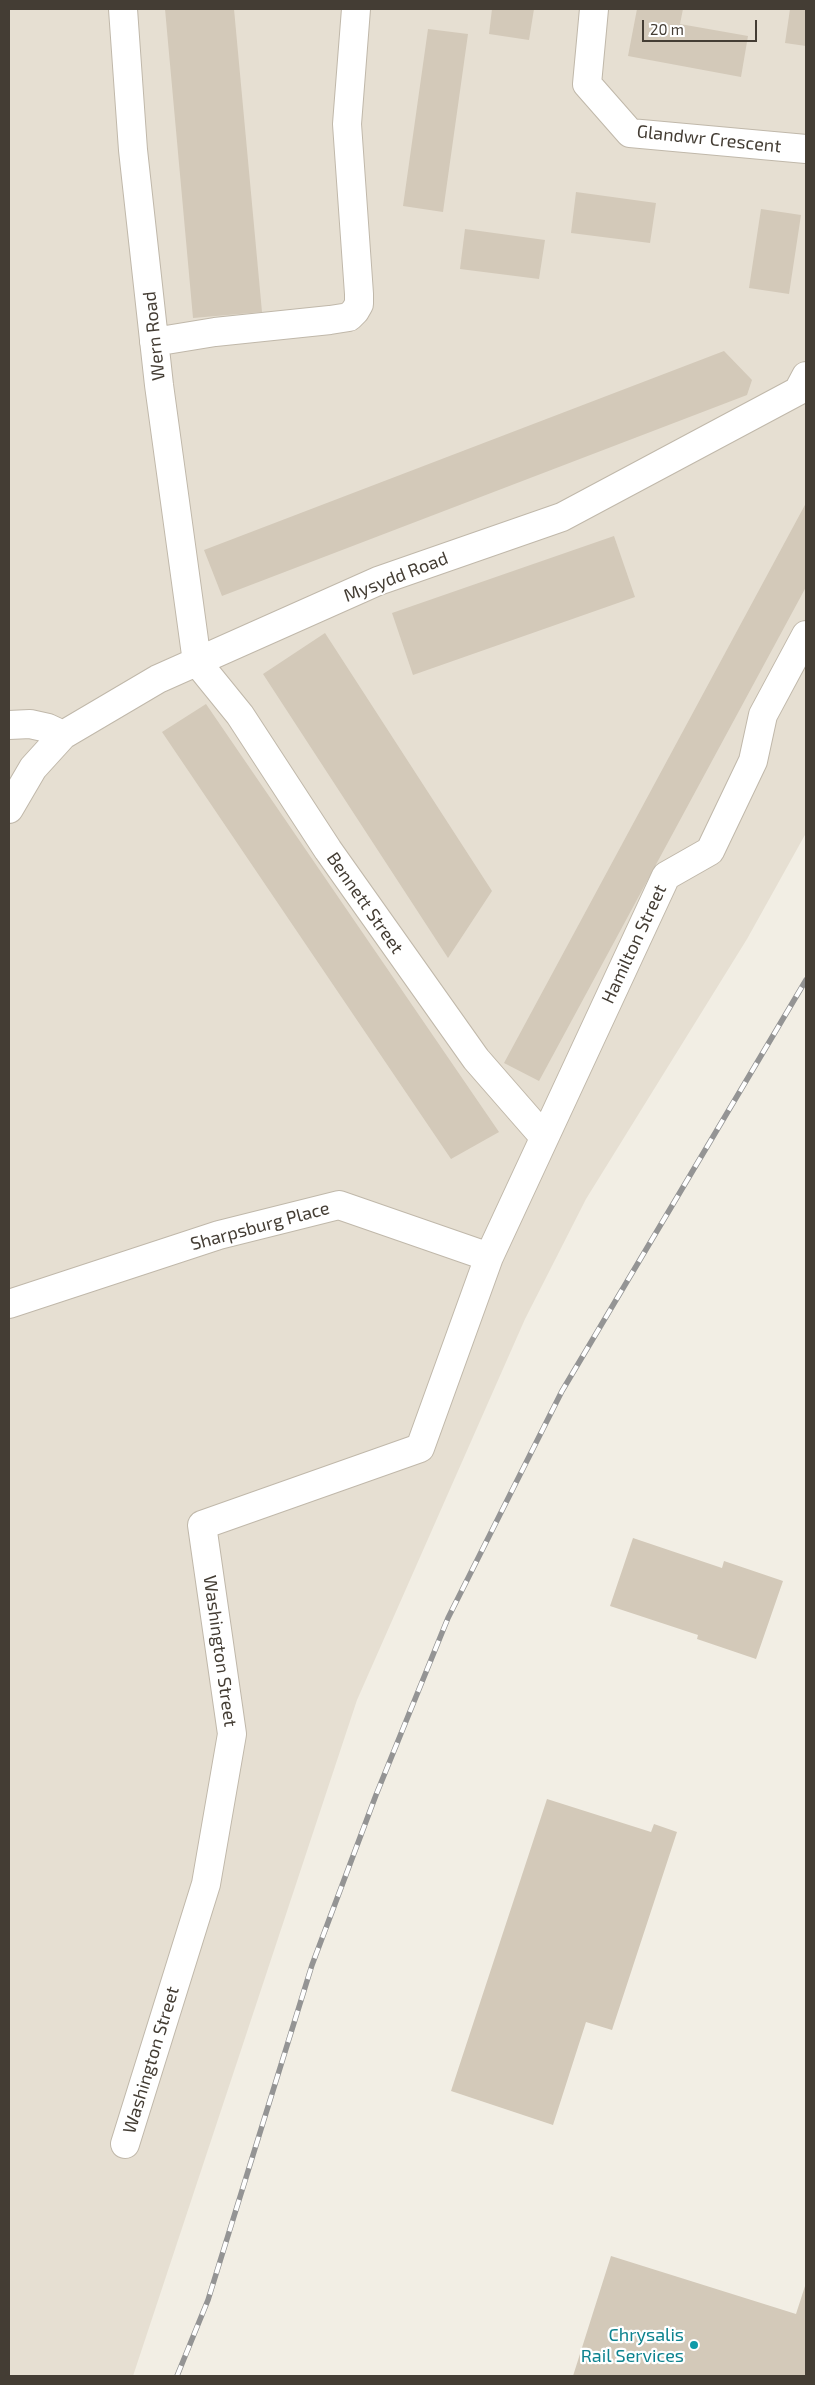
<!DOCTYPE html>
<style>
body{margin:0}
#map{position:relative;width:815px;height:2385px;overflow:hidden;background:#f2eee4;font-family:"Exo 2",sans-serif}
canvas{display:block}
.frame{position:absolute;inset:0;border:10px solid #443d34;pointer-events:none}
.scale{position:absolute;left:642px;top:20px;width:115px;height:22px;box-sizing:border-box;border:2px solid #443d34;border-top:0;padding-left:6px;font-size:15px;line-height:18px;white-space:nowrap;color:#443d34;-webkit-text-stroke:4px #fff;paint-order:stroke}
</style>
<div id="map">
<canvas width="815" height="2385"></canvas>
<div class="frame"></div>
<div class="scale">20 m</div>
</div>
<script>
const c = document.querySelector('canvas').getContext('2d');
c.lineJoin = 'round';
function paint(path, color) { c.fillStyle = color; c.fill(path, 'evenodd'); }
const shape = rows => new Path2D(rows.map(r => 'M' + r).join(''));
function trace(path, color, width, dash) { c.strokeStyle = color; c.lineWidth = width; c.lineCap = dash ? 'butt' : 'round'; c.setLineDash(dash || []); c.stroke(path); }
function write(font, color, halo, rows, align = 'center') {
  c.font = font + ' "Exo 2",sans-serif'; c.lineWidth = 4.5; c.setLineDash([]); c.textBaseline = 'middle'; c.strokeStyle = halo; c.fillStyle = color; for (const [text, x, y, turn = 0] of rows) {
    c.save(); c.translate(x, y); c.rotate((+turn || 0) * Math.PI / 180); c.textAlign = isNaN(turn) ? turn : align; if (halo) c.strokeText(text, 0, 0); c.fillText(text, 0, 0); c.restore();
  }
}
paint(shape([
 [9,9,806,9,806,833,747,939,586,1199,525,1319,357,1700,133,2376,9,2376]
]), '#e6dfd2');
paint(shape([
 [165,9,234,9,262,312,193,318],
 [492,9,534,9,529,40,489,34],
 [637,9,683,9,680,24,748,36,741,77,628,56],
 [790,9,806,9,806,46,785,43],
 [428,29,468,34,443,212,403,206],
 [576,192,656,203,650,243,571,233],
 [761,209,801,215,789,294,749,288],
 [465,229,545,240,539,279,460,269],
 [724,351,752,380,747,395,222,596,204,550],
 [806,503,806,587,539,1081,504,1063],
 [614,536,635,597,413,675,392,613],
 [325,633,492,891,448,958,263,674],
 [206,704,499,1132,451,1159,162,732],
 [633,1538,722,1568,724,1561,783,1581,756,1659,697,1639,698,1635,610,1606],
 [547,1799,651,1832,654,1824,677,1832,612,2030,586,2022,553,2125,451,2091],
 [611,2256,796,2314,806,2283,806,2376,573,2376]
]), '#d3c9b9');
const minor = shape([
 [123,9,133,150,159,385,197,662,240,715,328,850,476,1059,544,1137],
 [594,9,587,84,630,133,806,149],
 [154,342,215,332,330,320,349,317,355,311,359,304,359,294,347,124,356,9],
 [9,725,30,724,48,728,63,735],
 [9,809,33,768,63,735,158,679,378,581,562,517,798,391,806,376],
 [489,1257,666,876,710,851,753,761,763,715,806,635],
 [9,1304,219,1235,339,1205,489,1257,420,1448,202,1525,232,1734,206,1884,125,2144]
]);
trace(minor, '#c0b8aa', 30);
trace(minor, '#fff', 28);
const rail = shape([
 [177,2376,208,2300,312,1965,376,1795,448,1618,562,1391,806,980]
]);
trace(rail, '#949494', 5.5);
trace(rail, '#fff', 4, [11]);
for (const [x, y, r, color] of [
 [694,2345,5,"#0f9aa8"]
]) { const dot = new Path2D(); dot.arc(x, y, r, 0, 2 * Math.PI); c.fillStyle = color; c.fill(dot); trace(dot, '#fff', 2); }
write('18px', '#443d34', '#fff', [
 ["Glandwr Crescent",709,139,6],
 ["Wern Road",154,336,-96],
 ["Mysydd Road",396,577,-21],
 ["Bennett Street",365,903,55],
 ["Hamilton Street",634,944,-65],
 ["Sharpsburg Place",260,1226,-15],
 ["Washington Street",220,1651,82],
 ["Washington Street",151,2060,-73]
]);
write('18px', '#0d838f', '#fff', [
 ["Chrysalis",684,2335],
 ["Rail Services",684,2356]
], 'right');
</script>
